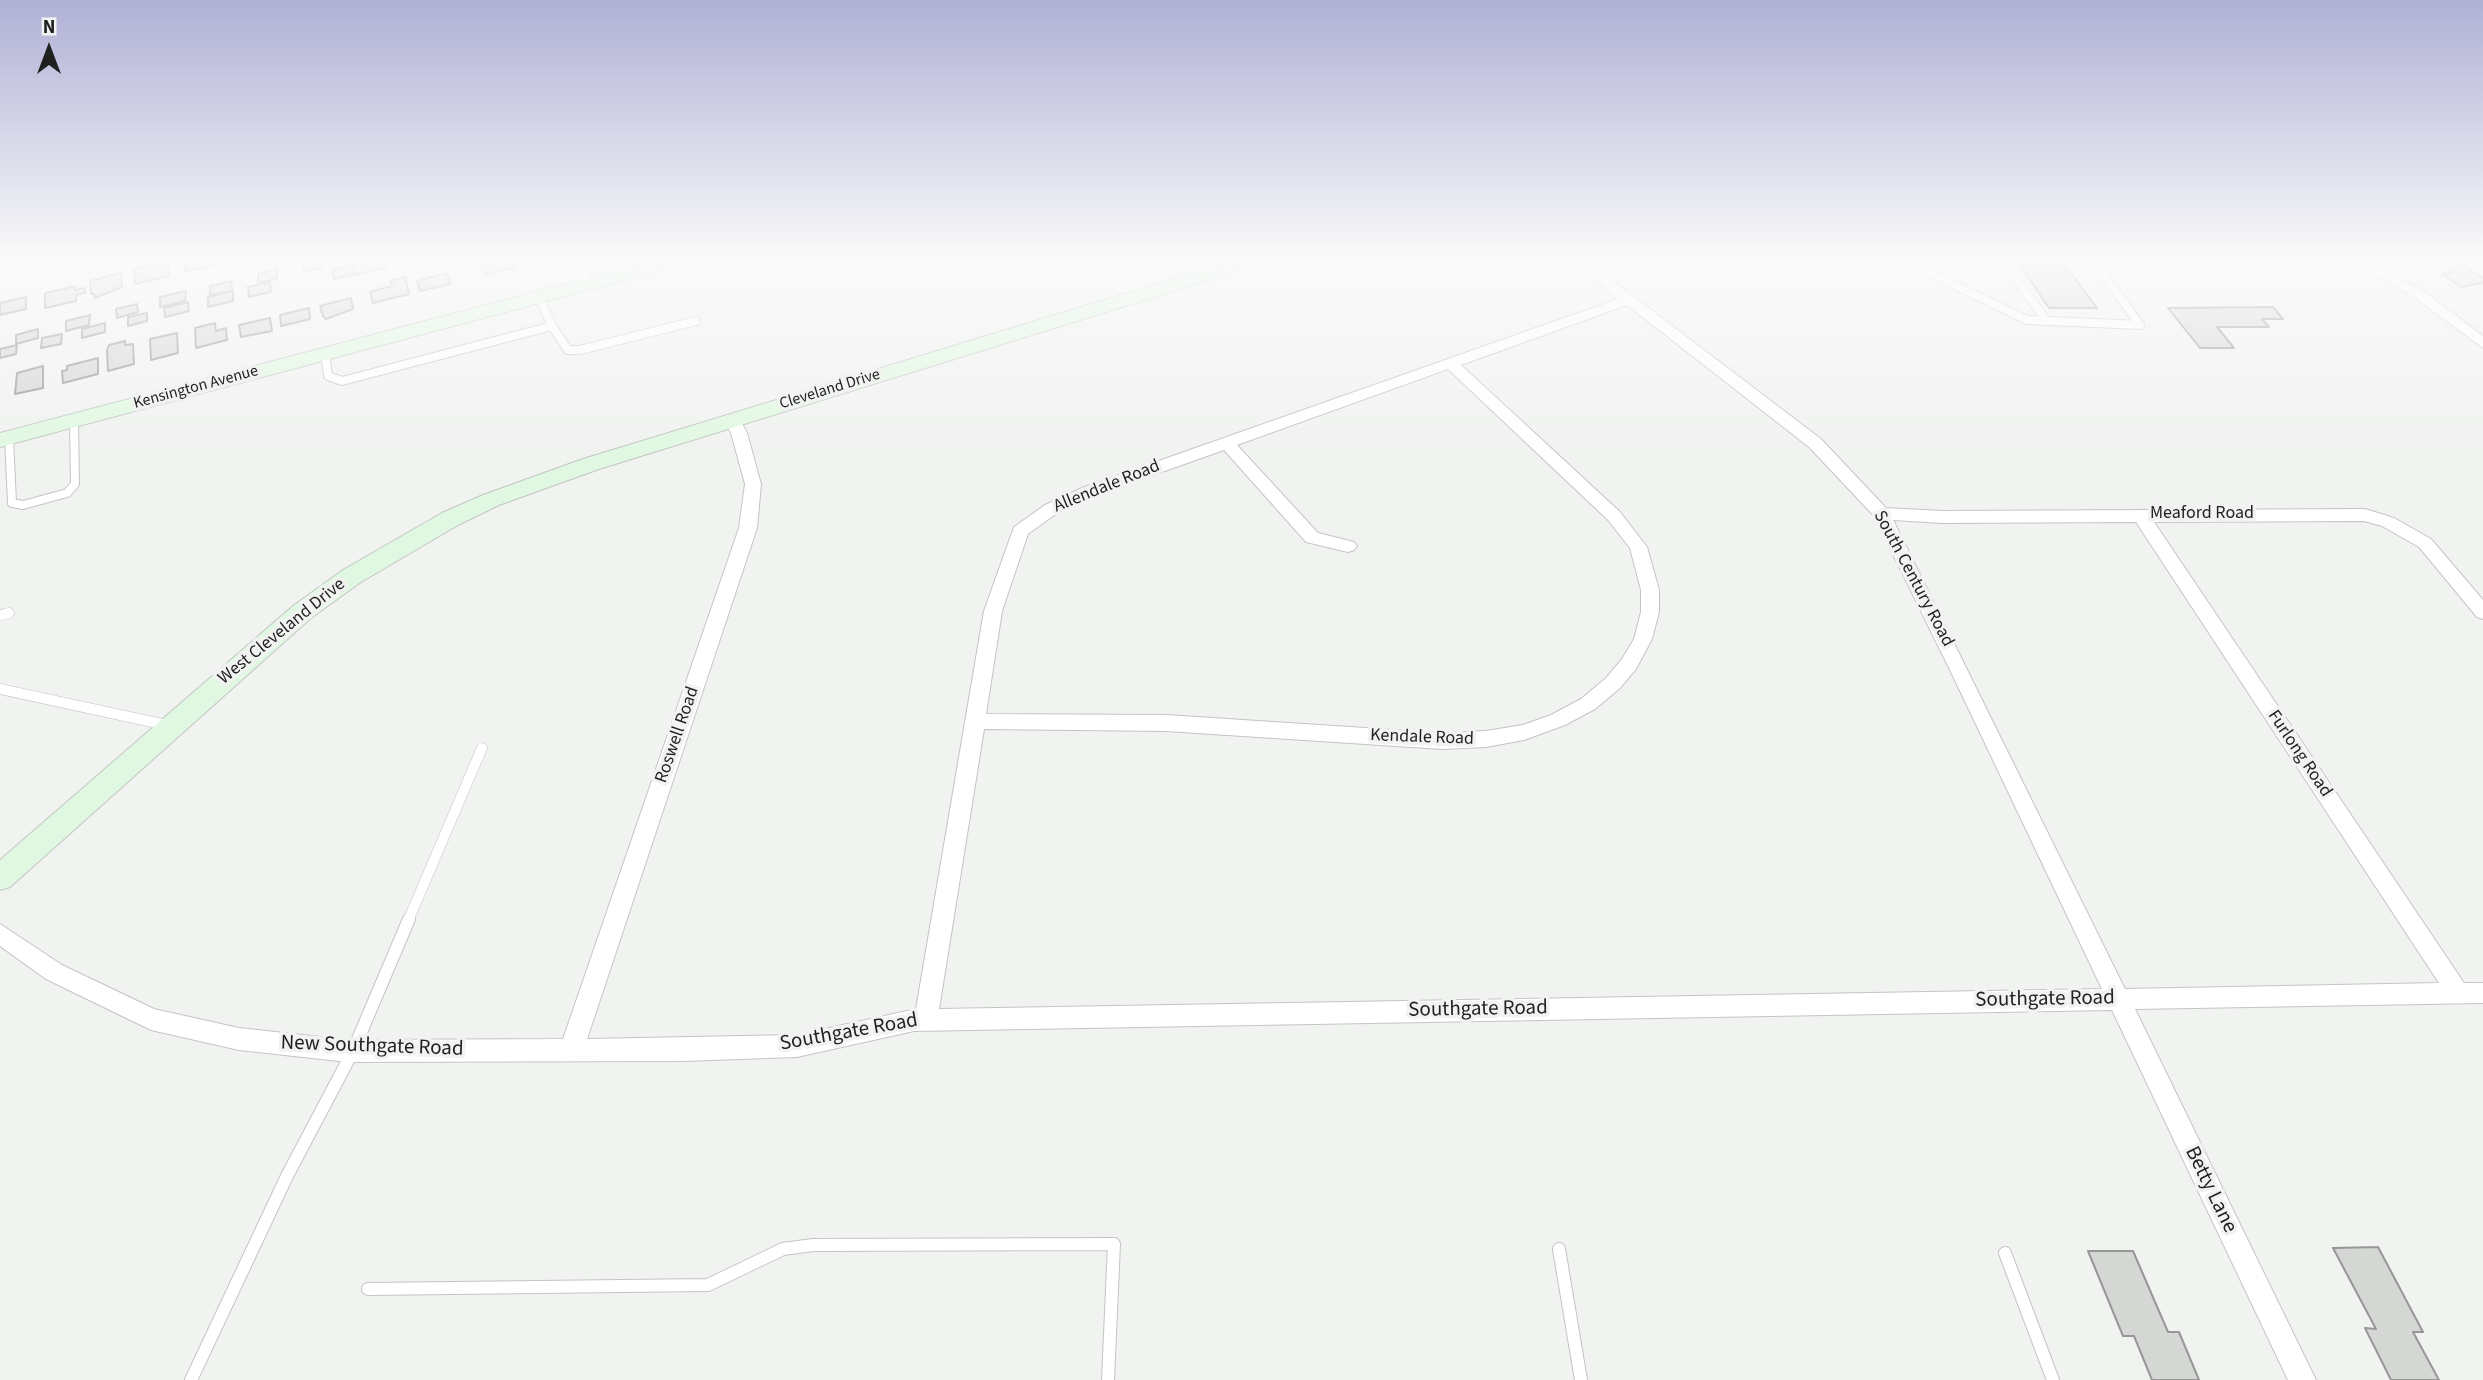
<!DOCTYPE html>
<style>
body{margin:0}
#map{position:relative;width:2483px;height:1380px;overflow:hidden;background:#f1f3f1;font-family:"Source Sans 3",sans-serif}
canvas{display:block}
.north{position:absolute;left:14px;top:14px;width:70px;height:70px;-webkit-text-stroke:5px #f1f3f1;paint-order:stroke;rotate:0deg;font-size:19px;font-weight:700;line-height:28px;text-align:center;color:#1f201f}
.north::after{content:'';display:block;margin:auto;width:24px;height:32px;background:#1f201f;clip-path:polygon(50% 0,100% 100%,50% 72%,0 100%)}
</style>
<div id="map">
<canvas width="2483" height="1380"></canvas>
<div class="north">N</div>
</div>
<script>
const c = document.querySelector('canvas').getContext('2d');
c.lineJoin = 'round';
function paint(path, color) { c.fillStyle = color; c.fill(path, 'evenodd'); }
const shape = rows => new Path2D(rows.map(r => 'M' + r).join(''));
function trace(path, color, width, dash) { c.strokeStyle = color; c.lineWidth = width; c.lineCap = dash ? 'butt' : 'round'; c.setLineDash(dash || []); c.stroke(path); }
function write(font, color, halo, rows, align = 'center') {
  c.font = font + ' "Source Sans 3",sans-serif'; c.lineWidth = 7; c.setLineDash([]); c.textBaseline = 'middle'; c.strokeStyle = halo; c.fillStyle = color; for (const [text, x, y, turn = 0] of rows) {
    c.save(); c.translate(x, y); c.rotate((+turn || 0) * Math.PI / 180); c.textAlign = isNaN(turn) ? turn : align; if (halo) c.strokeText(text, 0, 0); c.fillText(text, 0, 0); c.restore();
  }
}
const building = shape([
 [168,261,169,276,135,284,134,269,168,261],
 [185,261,215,261,215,265,185,272,185,261],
 [320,261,321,268,304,272,303,264,320,261],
 [384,261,385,268,355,275,354,267,384,261],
 [482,261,515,261,517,267,486,275,479,262,482,261],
 [2017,261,2062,261,2097,308,2049,308,2017,261],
 [352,265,355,274,334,279,332,270,352,265],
 [2462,265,2483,278,2483,283,2461,287,2442,274,2453,273,2446,268,2462,265],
 [277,269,277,279,258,283,258,274,277,269],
 [121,273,122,287,95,298,94,294,91,294,90,281,121,273],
 [447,273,450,284,420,291,417,281,447,273],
 [405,277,409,294,373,303,370,292,392,286,390,281,405,277],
 [231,281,232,291,210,295,210,286,231,281],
 [270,282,271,292,249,297,248,287,270,282],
 [75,286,75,290,85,288,85,293,76,295,76,301,45,308,45,293,75,286],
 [186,291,185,301,160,307,160,297,186,291],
 [233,291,233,301,208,307,208,297,233,291],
 [26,297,26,309,0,315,0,303,26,297],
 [351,298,353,309,326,319,323,316,320,306,351,298],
 [188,302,189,311,165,317,164,308,188,302],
 [137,304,138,312,117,318,116,309,137,304],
 [2273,307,2283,319,2262,319,2269,327,2217,327,2234,348,2200,348,2168,308,2273,307],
 [309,308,310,319,281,326,280,315,309,308],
 [147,313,147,321,128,326,128,317,147,313],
 [90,315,89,325,66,331,66,321,90,315],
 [270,318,272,331,241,337,239,325,270,318],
 [105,323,105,332,82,338,82,329,105,323],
 [215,323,216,331,226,328,227,340,196,348,195,328,215,323],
 [38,329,38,338,16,344,16,335,38,329],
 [177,333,178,353,151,360,150,339,177,333],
 [62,334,61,344,41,348,42,338,62,334],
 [125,341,125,345,133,344,134,364,108,371,107,350,109,345,125,341],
 [17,345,16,354,0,358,0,349,17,345],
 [98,358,98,374,63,383,62,371,67,370,67,366,98,358],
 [43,366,43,388,15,394,17,373,43,366],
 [2378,1247,2423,1332,2413,1332,2439,1380,2391,1380,2365,1328,2376,1329,2333,1248,2378,1247],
 [2088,1251,2133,1251,2168,1332,2179,1332,2199,1380,2152,1380,2134,1336,2123,1336,2088,1251]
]);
paint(building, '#d5d7d5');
trace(building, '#969896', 2);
const laneFar2 = shape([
 [1904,261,2027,320,2140,325,2094,261],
 [2002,261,2047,321],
 [539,297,552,326,568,350,580,350,696,321],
 [325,354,328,376,342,381,552,326],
 [9,438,12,503,23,505,67,493,75,484,74,421]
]);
const laneFar1 = shape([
 [0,615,9,613],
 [0,689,171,726],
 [408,921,482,748]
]);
const lane = shape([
 [1559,1249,1581,1380],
 [2005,1253,2053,1380],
 [368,1289,708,1285,783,1249,813,1245,1114,1244,1108,1380],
 [191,1380,287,1176,353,1051,409,919]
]);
const street = shape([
 [30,261,55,261,53,264,0,276,0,268,30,261],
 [569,261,583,261,592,285,590,288,580,288,569,261],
 [1571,261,1587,261,1821,439,1886,508,1942,511,2365,509,2394,518,2431,539,2483,600,2483,619,2477,617,2419,547,2382,526,2364,521,2154,522,2464,983,2483,983,2483,1003,2135,1009,2316,1380,2288,1380,2112,1010,914,1031,797,1057,683,1061,348,1062,239,1050,151,1030,46,979,0,946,0,924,62,965,154,1009,239,1028,348,1040,563,1039,739,528,745,484,731,433,724,420,732,415,738,416,747,433,761,484,757,528,587,1039,797,1035,916,1009,984,611,1014,527,1045,505,1082,488,1618,299,1571,261],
 [1627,305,1809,447,1874,516,1951,672,2102,989,939,1009,984,729,1166,731,1442,749,1486,747,1524,740,1565,725,1595,709,1620,688,1636,669,1652,639,1659,612,1659,590,1647,547,1620,512,1461,365,1627,305],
 [1448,369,1608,520,1630,548,1641,590,1641,612,1634,639,1622,659,1606,678,1581,699,1551,715,1523,725,1486,731,1442,733,1166,715,986,714,1002,611,1028,534,1057,513,1094,496,1224,450,1306,542,1348,552,1354,550,1357,546,1354,542,1318,533,1237,445,1448,369],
 [1893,520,1942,523,2136,522,2439,983,2125,989,1893,520],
 [2349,261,2366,261,2425,292,2483,336,2483,348,2415,298,2349,261]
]);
const secondary = shape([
 [653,261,685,261,682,265,0,447,0,433,653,261],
 [1232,261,1261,261,1258,265,599,469,499,505,458,525,361,582,311,618,10,887,0,890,0,860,293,606,343,570,442,513,483,495,583,459,1232,261]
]);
trace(laneFar2, '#c3c5c3', 10);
trace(laneFar1, '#c3c5c3', 11);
trace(lane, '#c3c5c3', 14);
trace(street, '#c3c5c3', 2);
trace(secondary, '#c3c5c3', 2);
trace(laneFar2, '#fff', 8);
trace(laneFar1, '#fff', 10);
trace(lane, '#fff', 12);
paint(street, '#fff');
paint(secondary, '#e0f8e1');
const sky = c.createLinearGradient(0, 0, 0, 454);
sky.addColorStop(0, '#b0b0d6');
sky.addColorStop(0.57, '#f9faf9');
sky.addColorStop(1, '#f9faf900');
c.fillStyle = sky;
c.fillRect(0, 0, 2483, 454);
write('16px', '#1f201f', '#f1f3f1', [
 ["Kensington Avenue",196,388,-15],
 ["Cleveland Drive",830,390,-17]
]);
write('18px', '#1f201f', '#f1f3f1', [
 ["Allendale Road",1107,487,-22],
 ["Meaford Road",2202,514],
 ["South Century Road",1913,579,62],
 ["West Cleveland Drive",282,632,-39],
 ["Roswell Road",678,735,-71],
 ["Kendale Road",1422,738,2],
 ["Furlong Road",2299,754,56]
]);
write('21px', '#1f201f', '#f1f3f1', [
 ["Southgate Road",2045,1000,-1],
 ["Southgate Road",1478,1010,-1],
 ["Southgate Road",849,1033,-10],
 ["New Southgate Road",372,1047,2],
 ["Betty Lane",2210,1190,64]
]);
</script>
